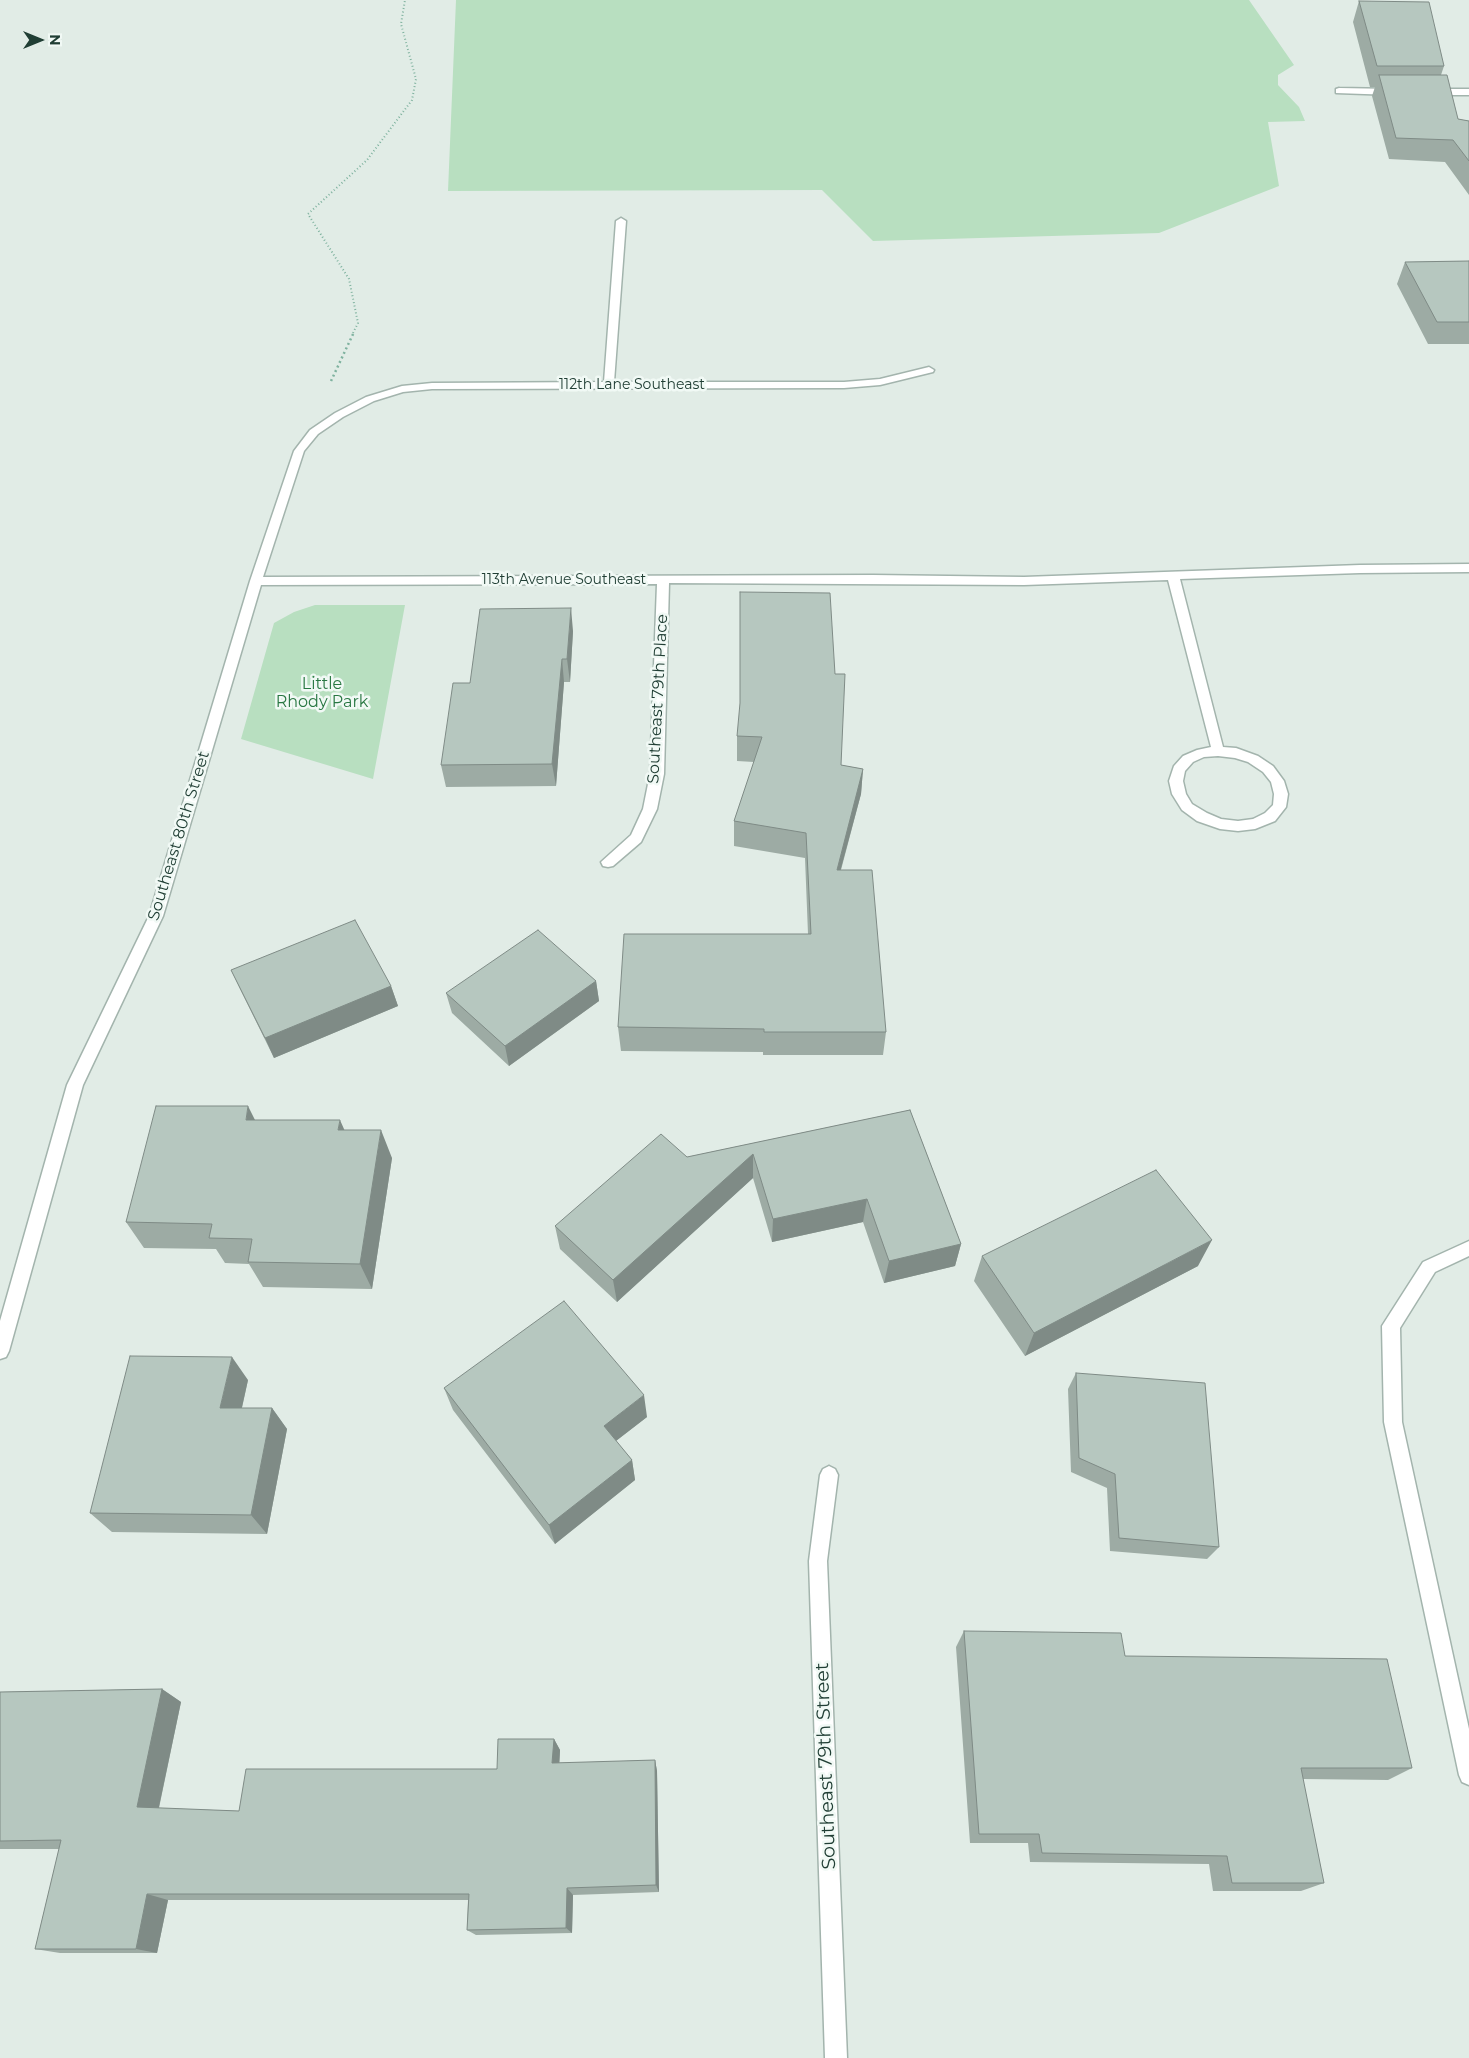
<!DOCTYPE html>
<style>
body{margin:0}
#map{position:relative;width:1469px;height:2058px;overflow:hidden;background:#e1ece6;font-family:Montserrat,sans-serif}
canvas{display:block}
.north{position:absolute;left:15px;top:15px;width:50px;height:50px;-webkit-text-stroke:4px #f1f9f5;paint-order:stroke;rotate:90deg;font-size:14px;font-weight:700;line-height:20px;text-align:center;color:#203e34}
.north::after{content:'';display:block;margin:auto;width:18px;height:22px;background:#203e34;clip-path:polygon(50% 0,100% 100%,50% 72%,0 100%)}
</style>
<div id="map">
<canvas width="1469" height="2058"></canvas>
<div class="north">N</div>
</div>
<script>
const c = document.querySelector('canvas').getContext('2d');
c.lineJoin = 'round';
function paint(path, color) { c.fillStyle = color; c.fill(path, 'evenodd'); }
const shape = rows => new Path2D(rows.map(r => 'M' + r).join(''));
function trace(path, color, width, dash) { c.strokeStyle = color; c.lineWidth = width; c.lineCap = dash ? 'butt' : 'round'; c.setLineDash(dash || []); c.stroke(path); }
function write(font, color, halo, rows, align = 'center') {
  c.font = font + ' Montserrat,sans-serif'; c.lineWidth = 5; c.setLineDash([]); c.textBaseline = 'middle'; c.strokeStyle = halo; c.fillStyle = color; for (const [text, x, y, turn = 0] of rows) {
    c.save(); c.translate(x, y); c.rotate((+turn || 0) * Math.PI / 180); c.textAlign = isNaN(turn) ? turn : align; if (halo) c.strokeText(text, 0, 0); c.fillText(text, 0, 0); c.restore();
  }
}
paint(shape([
 [456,0,1249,0,1294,65,1278,75,1278,85,1299,107,1305,121,1268,122,1279,186,1159,233,873,241,822,190,448,191],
 [315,605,405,605,373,779,241,739,274,623,294,612]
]), '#b8dfc0');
const minor = shape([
 [1339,88,1393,89,1397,92,1393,95,1336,93,1336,89,1339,88],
 [1469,89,1469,95,1431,95,1427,92,1431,89,1469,89],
 [621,218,626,221,614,382,844,382,880,379,929,367,934,370,933,372,880,385,844,388,432,389,403,392,374,401,343,417,318,434,304,451,263,577,873,575,1024,577,1360,565,1469,564,1469,572,1360,573,1180,579,1223,747,1236,748,1258,756,1273,766,1284,781,1288,794,1286,807,1275,821,1255,829,1238,831,1220,829,1197,821,1182,810,1172,794,1169,781,1174,766,1183,756,1197,750,1211,747,1168,580,1024,585,669,583,664,774,657,809,641,842,613,866,608,867,603,866,601,862,631,835,643,809,650,774,657,584,261,585,163,916,83,1085,9,1351,6,1357,0,1359,0,1321,67,1085,149,916,250,581,294,451,310,430,335,413,366,397,402,386,432,383,604,382,616,221,621,218],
 [1218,756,1235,758,1248,762,1263,772,1271,782,1274,794,1273,805,1265,813,1253,819,1238,821,1221,819,1207,813,1192,804,1186,794,1183,781,1185,771,1193,762,1204,757,1218,756],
 [1469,1241,1469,1256,1435,1272,1400,1328,1402,1422,1469,1729,1469,1785,1462,1782,1459,1775,1384,1422,1382,1326,1423,1262,1469,1241],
 [829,1466,835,1469,838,1475,827,1561,847,2058,825,2058,809,1561,820,1475,823,1469,829,1466]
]);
trace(minor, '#a3b4ad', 3);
trace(shape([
 [353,333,358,323,349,279,308,214,367,160,412,100,416,79,401,24,405,0]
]), '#7fb29f', 2, [1, 2.5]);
trace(shape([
 [331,381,354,332]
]), '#7fb29f', 2.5, [2, 3]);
paint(minor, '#fff');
paint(shape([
 [1359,1,1444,66,1441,75,1458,119,1469,121,1469,195,1445,162,1389,159,1372,96,1375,87,1370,87,1353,22],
 [1469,261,1469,344,1428,344,1397,284,1405,262],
 [573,631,570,682,564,682,556,786,446,787,441,765,470,683],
 [835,674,841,765,863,769,861,794,841,870,886,1032,883,1055,763,1055,763,1052,621,1051,618,1027,808,934,805,858,734,846,734,821,754,762,737,761,737,736],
 [231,970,391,986,398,1006,274,1058,241,991],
 [596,981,599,1001,509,1066,452,1013,446,993],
 [910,1110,961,1244,955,1266,884,1283,863,1222,772,1242,753,1178,617,1302,560,1249,555,1226,687,1157],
 [255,1120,345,1130,392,1158,372,1289,263,1287,249,1264,225,1263,216,1249,144,1248,126,1222],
 [982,1256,1198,1266,1025,1356,974,1281],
 [1076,1373,1219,1547,1207,1559,1110,1551,1107,1488,1071,1472,1068,1389],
 [248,1380,242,1408,272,1408,287,1429,267,1534,112,1532,90,1513],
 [444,1388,647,1417,616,1441,632,1460,635,1480,555,1544,453,1410],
 [964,1631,1412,1768,1388,1780,1303,1779,1324,1883,1301,1891,1213,1891,1209,1864,1030,1862,1028,1843,970,1843,956,1647],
 [162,1689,181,1702,159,1808,239,1811,497,1769,554,1739,560,1750,559,1763,655,1760,657,1771,659,1892,573,1895,572,1933,476,1935,467,1930,468,1900,168,1900,157,1953,60,1953,35,1949,59,1849,0,1849,0,1692]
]), '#9daba4');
paint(shape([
 [571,608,573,631,570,682,567,659],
 [562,659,564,682,556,786,552,764],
 [863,769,861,794,834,894,837,870],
 [596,981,599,1001,509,1066,505,1046],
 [391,986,398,1006,274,1058,265,1038],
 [248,1106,262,1134,246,1120],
 [340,1120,352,1147,338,1130],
 [381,1130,392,1158,372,1289,360,1264],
 [753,1154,753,1178,617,1302,613,1280],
 [867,1199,863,1222,772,1242,773,1219],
 [1212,1240,1198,1266,1025,1356,1034,1333],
 [961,1244,955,1266,884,1283,889,1261],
 [232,1357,248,1380,237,1429,220,1408],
 [644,1395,647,1417,608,1447,604,1426],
 [272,1408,287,1429,267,1534,251,1515],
 [632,1460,635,1480,555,1544,549,1525],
 [162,1689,181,1702,157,1816,137,1807],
 [554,1739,560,1750,559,1773,552,1763],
 [655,1760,657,1771,659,1892,656,1885],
 [567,1888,573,1895,572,1933,566,1928],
 [147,1894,168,1900,157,1953,136,1949]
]), '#7f8b86');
const building = shape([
 [1359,1,1429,2,1444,66,1377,66,1359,1],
 [1379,75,1447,75,1458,119,1469,121,1469,161,1453,140,1396,138,1379,75],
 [1469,261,1469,322,1437,322,1405,262,1469,261],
 [740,592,830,593,835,674,845,674,841,765,863,769,837,870,872,870,886,1032,764,1032,764,1029,618,1027,624,934,811,934,806,833,734,821,762,737,737,736,740,703,740,592],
 [571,608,567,659,562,659,552,764,441,765,453,683,470,683,480,609,571,608],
 [355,920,391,986,265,1038,231,970,355,920],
 [538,930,596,981,505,1046,446,993,538,930],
 [156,1106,248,1106,246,1120,340,1120,338,1130,381,1130,360,1264,248,1262,252,1239,209,1238,212,1224,126,1222,156,1106],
 [910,1110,961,1244,889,1261,867,1199,773,1219,753,1154,613,1280,555,1226,661,1134,687,1157,910,1110],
 [1156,1170,1212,1240,1034,1333,982,1256,1156,1170],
 [564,1301,644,1395,604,1426,632,1460,549,1525,444,1388,564,1301],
 [130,1356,232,1357,220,1408,272,1408,251,1515,90,1513,130,1356],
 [1076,1373,1205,1383,1219,1547,1119,1538,1115,1474,1079,1458,1076,1373],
 [964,1631,1121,1633,1125,1656,1387,1659,1412,1768,1301,1768,1324,1883,1232,1883,1227,1856,1042,1853,1039,1834,979,1834,964,1631],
 [162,1689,137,1807,239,1811,246,1769,497,1769,498,1739,554,1739,552,1763,655,1760,656,1885,567,1888,566,1928,467,1930,469,1894,147,1894,136,1949,35,1949,61,1840,0,1841,0,1692,162,1689]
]);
paint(building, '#b6c7bf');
trace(building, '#7f8b86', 1);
write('14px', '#203e34', '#f1f9f5', [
 ["112th Lane Southeast",632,385],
 ["113th Avenue Southeast",564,580]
]);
write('16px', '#287742', '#f1f9f5', [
 ["Little",322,684],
 ["Rhody Park",322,702]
]);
write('16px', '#203e34', '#f1f9f5', [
 ["Southeast 79th Place",658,699,-87],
 ["Southeast 80th Street",179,836,-73]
]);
write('19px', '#203e34', '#f1f9f5', [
 ["Southeast 79th Street",826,1766,-92]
]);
</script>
